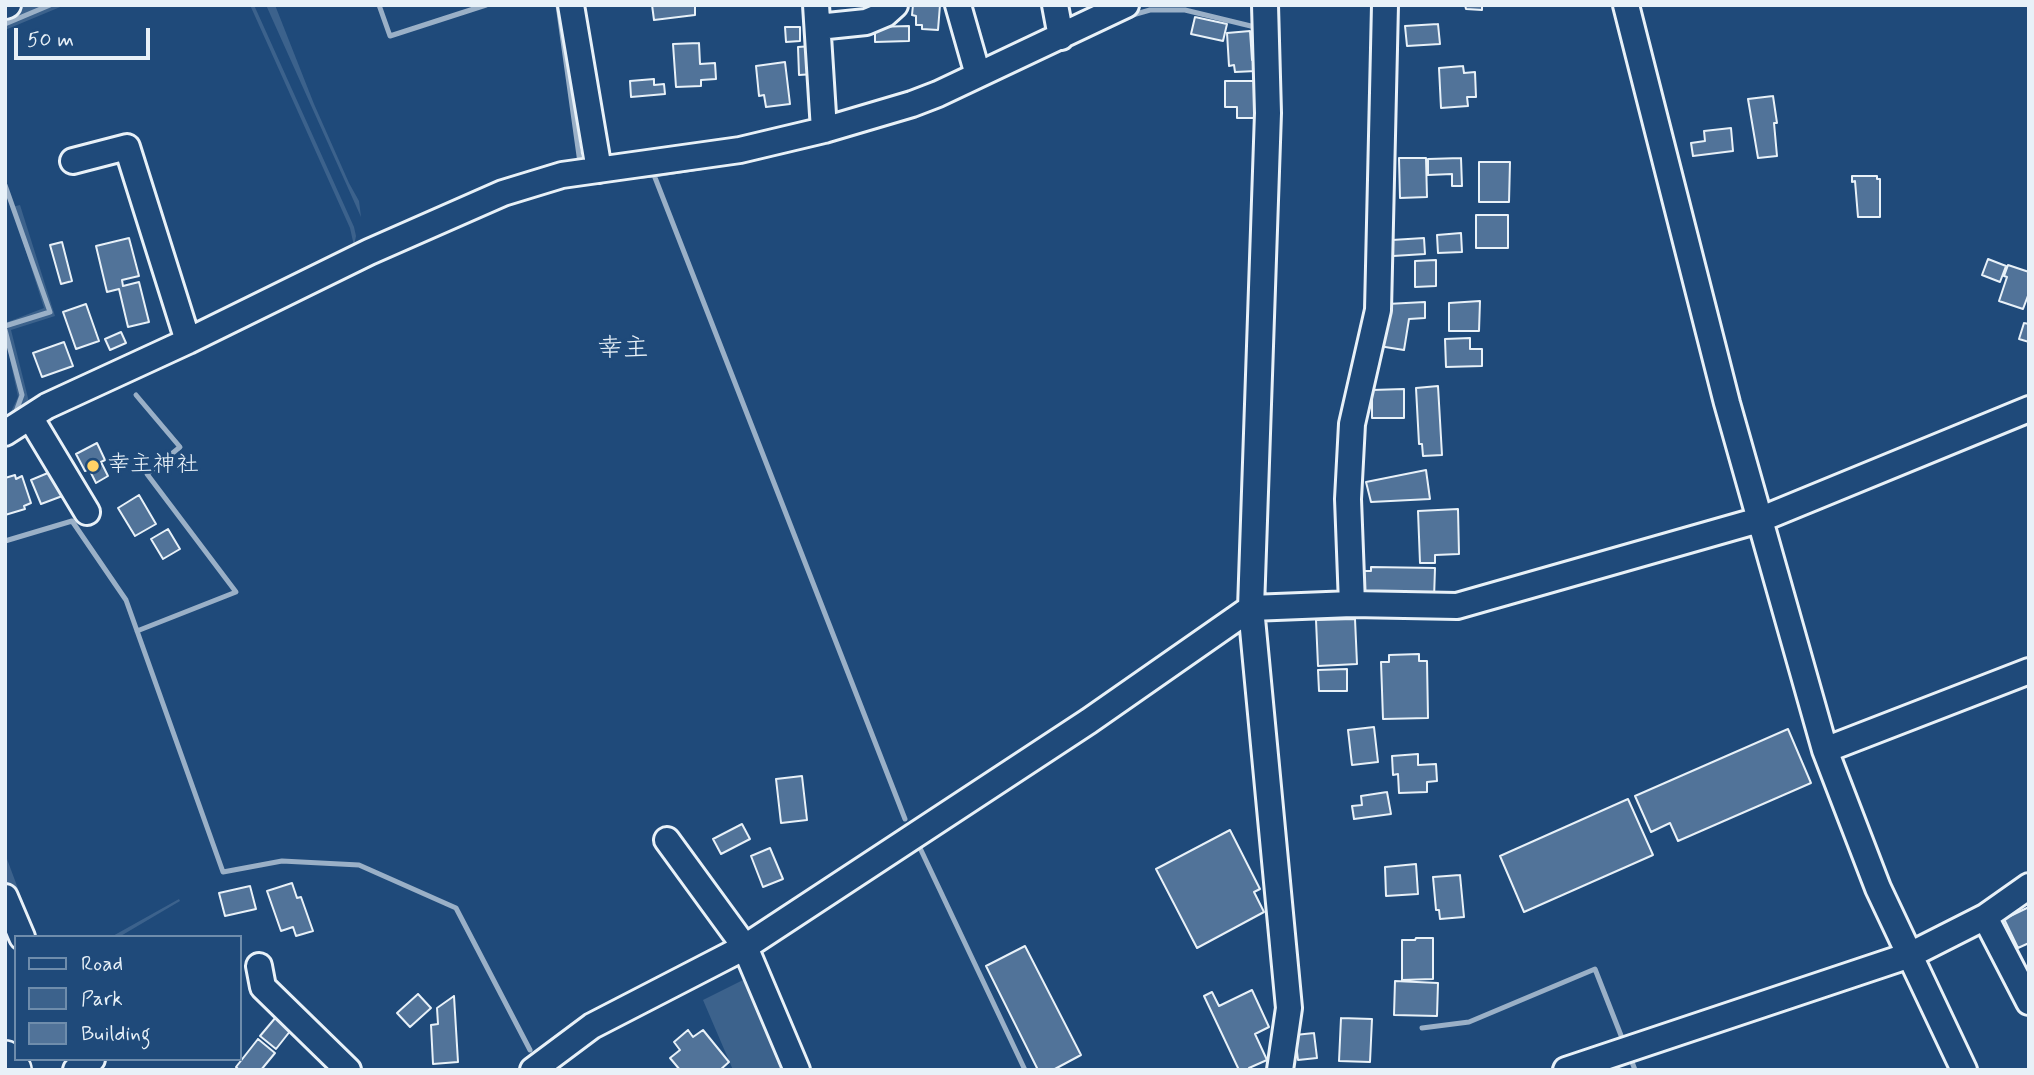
<!DOCTYPE html>
<meta charset="utf-8">
<style>
body{margin:0}
#map{position:relative;width:2034px;height:1075px;overflow:hidden;background:#1f4a7a;font-family:Mynerve,sans-serif}
canvas{display:block}
.frame{position:absolute;inset:0;border:7px solid #e8f1f8;pointer-events:none}
.legend{position:absolute;left:14px;top:935px;width:228px;height:126px;box-sizing:border-box;background:#1f4a7a;border:2px solid #6f8dac;margin:0;padding:9px 12px;list-style:none;font-size:21px;color:#e8f1f8}
.legend li{display:flex;align-items:center;gap:14px;height:35px}
.legend b{width:35px;border:2px solid #6f8dac}
.scale{position:absolute;left:14px;top:28px;width:136px;height:32px;box-sizing:border-box;border:4px solid #e8f1f8;border-top:0;padding-left:9px;font-size:21px;line-height:24px;white-space:nowrap;color:#e8f1f8;-webkit-text-stroke:5px #1f4a7a;paint-order:stroke}
</style>
<div id="map">
<canvas width="2034" height="1075"></canvas>
<div class="frame"></div>
<ul class="legend">
<li><b style="height:9px;background:#1f4a7a"></b>Road</li>
<li><b style="height:19px;background:#3c628c"></b>Park</li>
<li><b style="height:19px;background:#517399"></b>Building</li>
</ul>
<div class="scale">50 m</div>
</div>
<script>
const c = document.querySelector('canvas').getContext('2d');
c.lineJoin = 'round';
function paint(path, color) { c.fillStyle = color; c.fill(path, 'evenodd'); }
const shape = rows => new Path2D(rows.map(r => 'M' + r).join(''));
function trace(path, color, width, dash) { c.strokeStyle = color; c.lineWidth = width; c.lineCap = dash ? 'butt' : 'round'; c.setLineDash(dash || []); c.stroke(path); }
function write(font, color, halo, rows, align = 'center') {
  c.font = font + ' Mynerve,"Klee One",sans-serif'; c.lineWidth = 6; c.setLineDash([]); c.textBaseline = 'middle'; c.strokeStyle = halo; c.fillStyle = color; for (const [text, x, y, turn = 0] of rows) {
    c.save(); c.translate(x, y); c.rotate((+turn || 0) * Math.PI / 180); c.textAlign = isNaN(turn) ? turn : align; if (halo) c.strokeText(text, 0, 0); c.fillText(text, 0, 0); c.restore();
  }
}
paint(shape([
 [20,5,65,5,5,30,5,12],
 [250,5,254,5,354,227,356,236,354,246,350,228],
 [266,5,275,5,314,104,349,183,359,201,361,217],
 [20,205,55,316,11,330,31,410,5,427,5,418,9,416,18,397,5,336,5,323,44,308,12,207],
 [7,859,36,937,29,937,5,879],
 [179,899,180,901,119,937,111,937],
 [751,976,790,1070,733,1070,703,1000]
]), '#3c628c');
trace(shape([
 [379,5,390,36,486,5],
 [558,5,580,163],
 [1129,16,1150,10,1185,10,1259,28],
 [5,24,50,5],
 [654,175,705,167],
 [642,176,654,175,905,819],
 [5,185,50,312,5,326],
 [5,330,22,395,14,417],
 [136,395,180,447,147,474,236,592,137,631],
 [5,541,72,521,126,600,223,872,282,861,359,865,456,908,530,1050],
 [920,848,1025,1070],
 [1422,1028,1469,1022,1595,969,1622,1038],
 [1632,1062,1635,1070]
]), '#9ab0c7', 5);
const building = shape([
 [652,5,695,5,695,15,654,20,652,5],
 [913,5,940,5,938,30,922,29,922,25,916,25,916,16,912,15,913,5],
 [1465,5,1482,5,1482,10,1466,9,1465,5],
 [1195,17,1227,24,1223,41,1191,34,1195,17],
 [1438,24,1440,44,1407,46,1405,26,1438,24],
 [909,26,909,41,875,42,875,27,909,26],
 [785,27,800,27,800,41,786,42,785,27],
 [1250,31,1252,60,1255,59,1256,71,1235,72,1234,65,1229,66,1227,33,1250,31],
 [699,43,700,64,715,63,716,79,701,80,701,86,676,87,673,44,699,43],
 [813,46,814,74,799,75,798,47,813,46],
 [785,62,790,104,766,107,764,95,759,96,756,66,785,62],
 [1463,66,1464,73,1475,72,1476,97,1467,97,1468,106,1441,108,1439,68,1463,66],
 [654,79,654,85,664,84,665,94,631,97,630,81,654,79],
 [1225,81,1255,81,1254,118,1237,118,1237,107,1225,107,1225,81],
 [1773,96,1777,123,1774,123,1777,156,1758,158,1748,99,1773,96],
 [1731,128,1733,151,1693,156,1691,143,1705,141,1704,131,1731,128],
 [1399,158,1426,158,1427,197,1400,198,1399,158],
 [1461,158,1462,186,1452,186,1452,174,1428,175,1428,159,1461,158],
 [1479,162,1510,162,1509,202,1479,202,1479,162],
 [1852,176,1877,176,1877,179,1880,179,1880,217,1858,217,1855,181,1852,182,1852,176],
 [1476,215,1508,215,1508,248,1476,248,1476,215],
 [1461,233,1462,252,1438,253,1437,235,1461,233],
 [129,238,139,276,122,280,123,286,139,282,149,322,128,327,119,289,107,292,96,246,129,238],
 [1424,238,1425,254,1393,256,1392,240,1424,238],
 [62,242,72,281,61,284,50,245,62,242],
 [1988,259,2006,266,2000,282,1982,275,1988,259],
 [1436,260,1436,286,1415,287,1415,261,1436,260],
 [2008,265,2029,272,2029,293,2023,309,1999,301,2007,277,2004,276,2008,265],
 [1480,301,1479,331,1449,331,1449,303,1480,301],
 [1425,302,1425,318,1409,319,1404,350,1379,346,1387,304,1425,302],
 [86,304,99,341,76,349,63,312,86,304],
 [2024,323,2029,324,2029,342,2019,339,2024,323],
 [121,332,126,343,110,350,105,339,121,332],
 [1470,338,1470,349,1482,349,1482,366,1446,367,1445,339,1470,338],
 [64,342,73,366,42,377,33,353,64,342],
 [1438,386,1442,455,1423,456,1422,444,1419,444,1416,388,1438,386],
 [1404,389,1404,418,1372,418,1372,390,1404,389],
 [97,443,105,460,101,462,108,476,96,483,89,469,85,471,76,454,97,443],
 [55,470,65,495,41,504,31,480,55,470],
 [1426,470,1430,499,1371,502,1366,482,1426,470],
 [15,475,16,479,22,476,31,503,24,506,25,509,5,515,5,478,15,475],
 [139,495,156,524,135,536,118,508,139,495],
 [1458,509,1459,554,1435,555,1435,563,1420,563,1418,511,1458,509],
 [168,529,180,549,163,559,151,539,168,529],
 [1371,567,1435,568,1434,599,1362,593,1362,571,1371,571,1371,567],
 [1355,619,1357,664,1318,666,1316,620,1355,619],
 [1419,654,1419,661,1427,661,1428,718,1383,719,1381,662,1389,662,1389,655,1419,654],
 [1347,669,1347,691,1319,691,1318,670,1347,669],
 [1374,727,1378,762,1352,765,1348,730,1374,727],
 [1788,729,1811,783,1678,841,1670,823,1651,832,1635,796,1788,729],
 [1418,754,1418,765,1436,764,1437,781,1427,782,1427,792,1399,793,1398,774,1393,775,1392,756,1418,754],
 [802,776,807,820,781,823,776,779,802,776],
 [1387,792,1391,814,1354,819,1352,806,1362,805,1361,796,1387,792],
 [1628,799,1653,855,1524,912,1500,856,1628,799],
 [742,824,750,839,721,854,713,839,742,824],
 [1230,830,1260,889,1254,892,1264,912,1197,948,1156,869,1230,830],
 [770,848,783,879,763,887,751,856,770,848],
 [1416,864,1418,894,1386,896,1385,867,1416,864],
 [1460,875,1464,917,1440,919,1439,910,1436,910,1433,877,1460,875],
 [292,883,297,898,301,897,313,931,296,936,293,927,281,931,267,891,292,883],
 [250,886,256,909,225,916,219,893,250,886],
 [2029,907,2029,943,2018,948,2004,919,2029,907],
 [1416,938,1433,938,1433,979,1402,980,1402,940,1415,940,1416,938],
 [1025,946,1081,1055,1053,1070,1038,1070,986,966,1025,946],
 [1395,981,1438,983,1437,1016,1394,1015,1395,981],
 [1252,990,1269,1027,1255,1034,1267,1060,1249,1068,1250,1070,1239,1070,1204,996,1212,992,1219,1006,1252,990],
 [418,994,431,1008,410,1027,397,1013,418,994],
 [454,996,458,1062,433,1064,431,1025,438,1024,437,1008,454,996],
 [276,1017,291,1030,276,1049,260,1036,276,1017],
 [1341,1018,1372,1019,1370,1062,1339,1061,1341,1018],
 [688,1030,693,1037,703,1030,729,1062,720,1070,680,1070,670,1058,680,1050,674,1042,688,1030],
 [1314,1033,1317,1058,1298,1060,1295,1035,1314,1033],
 [258,1039,275,1053,261,1070,239,1070,236,1067,258,1039]
]);
paint(building, '#517399');
trace(building, '#e8f1f8', 2);
const minor = shape([
 [571,5,599,170],
 [816,5,824,130],
 [958,5,978,75],
 [1055,5,1061,37],
 [1265,5,1268,113,1251,608,1289,1008,1280,1070],
 [1626,5,1727,403,1825,750,1878,888,1964,1070],
 [5,6,8,5],
 [818,27,866,22,885,14,895,5],
 [73,161,127,147,188,341],
 [30,417,87,512],
 [5,433,47,406,188,341,369,252,503,193,562,175,740,150,824,130,912,104,938,94,1126,5],
 [1352,604,1348,499,1352,424,1378,310,1385,5],
 [1825,750,2029,671],
 [667,840,745,947,797,1070],
 [5,897,22,937],
 [1985,917,2029,1002],
 [259,966,263,987,348,1070],
 [76,1070,92,1059],
 [533,1070,592,1026,745,947,1089,721,1251,608,1352,604,1457,606,1759,520,2029,409],
 [1566,1070,1910,955,1985,917,2029,886]
]);
const highway = shape([
 [5,1060,12,1070]
]);
trace(minor, '#e8f1f8', 30);
trace(highway, '#e8f1f8', 42);
trace(minor, '#1f4a7a', 24);
trace(highway, '#1f4a7a', 37);
for (const [x, y, r, color] of [
 [93,466,7,"#ffd166"]
]) { const dot = new Path2D(); dot.arc(x, y, r, 0, 2 * Math.PI); c.fillStyle = color; c.fill(dot); trace(dot, '#1f4a7a', 2.5); }
write('23px', '#e8f1f8', '#1f4a7a', [
 ["幸主神社",107,466]
], 'left');
write('26px', '#e8f1f8', '#1f4a7a', [
 ["幸主",623,351]
]);
</script>
